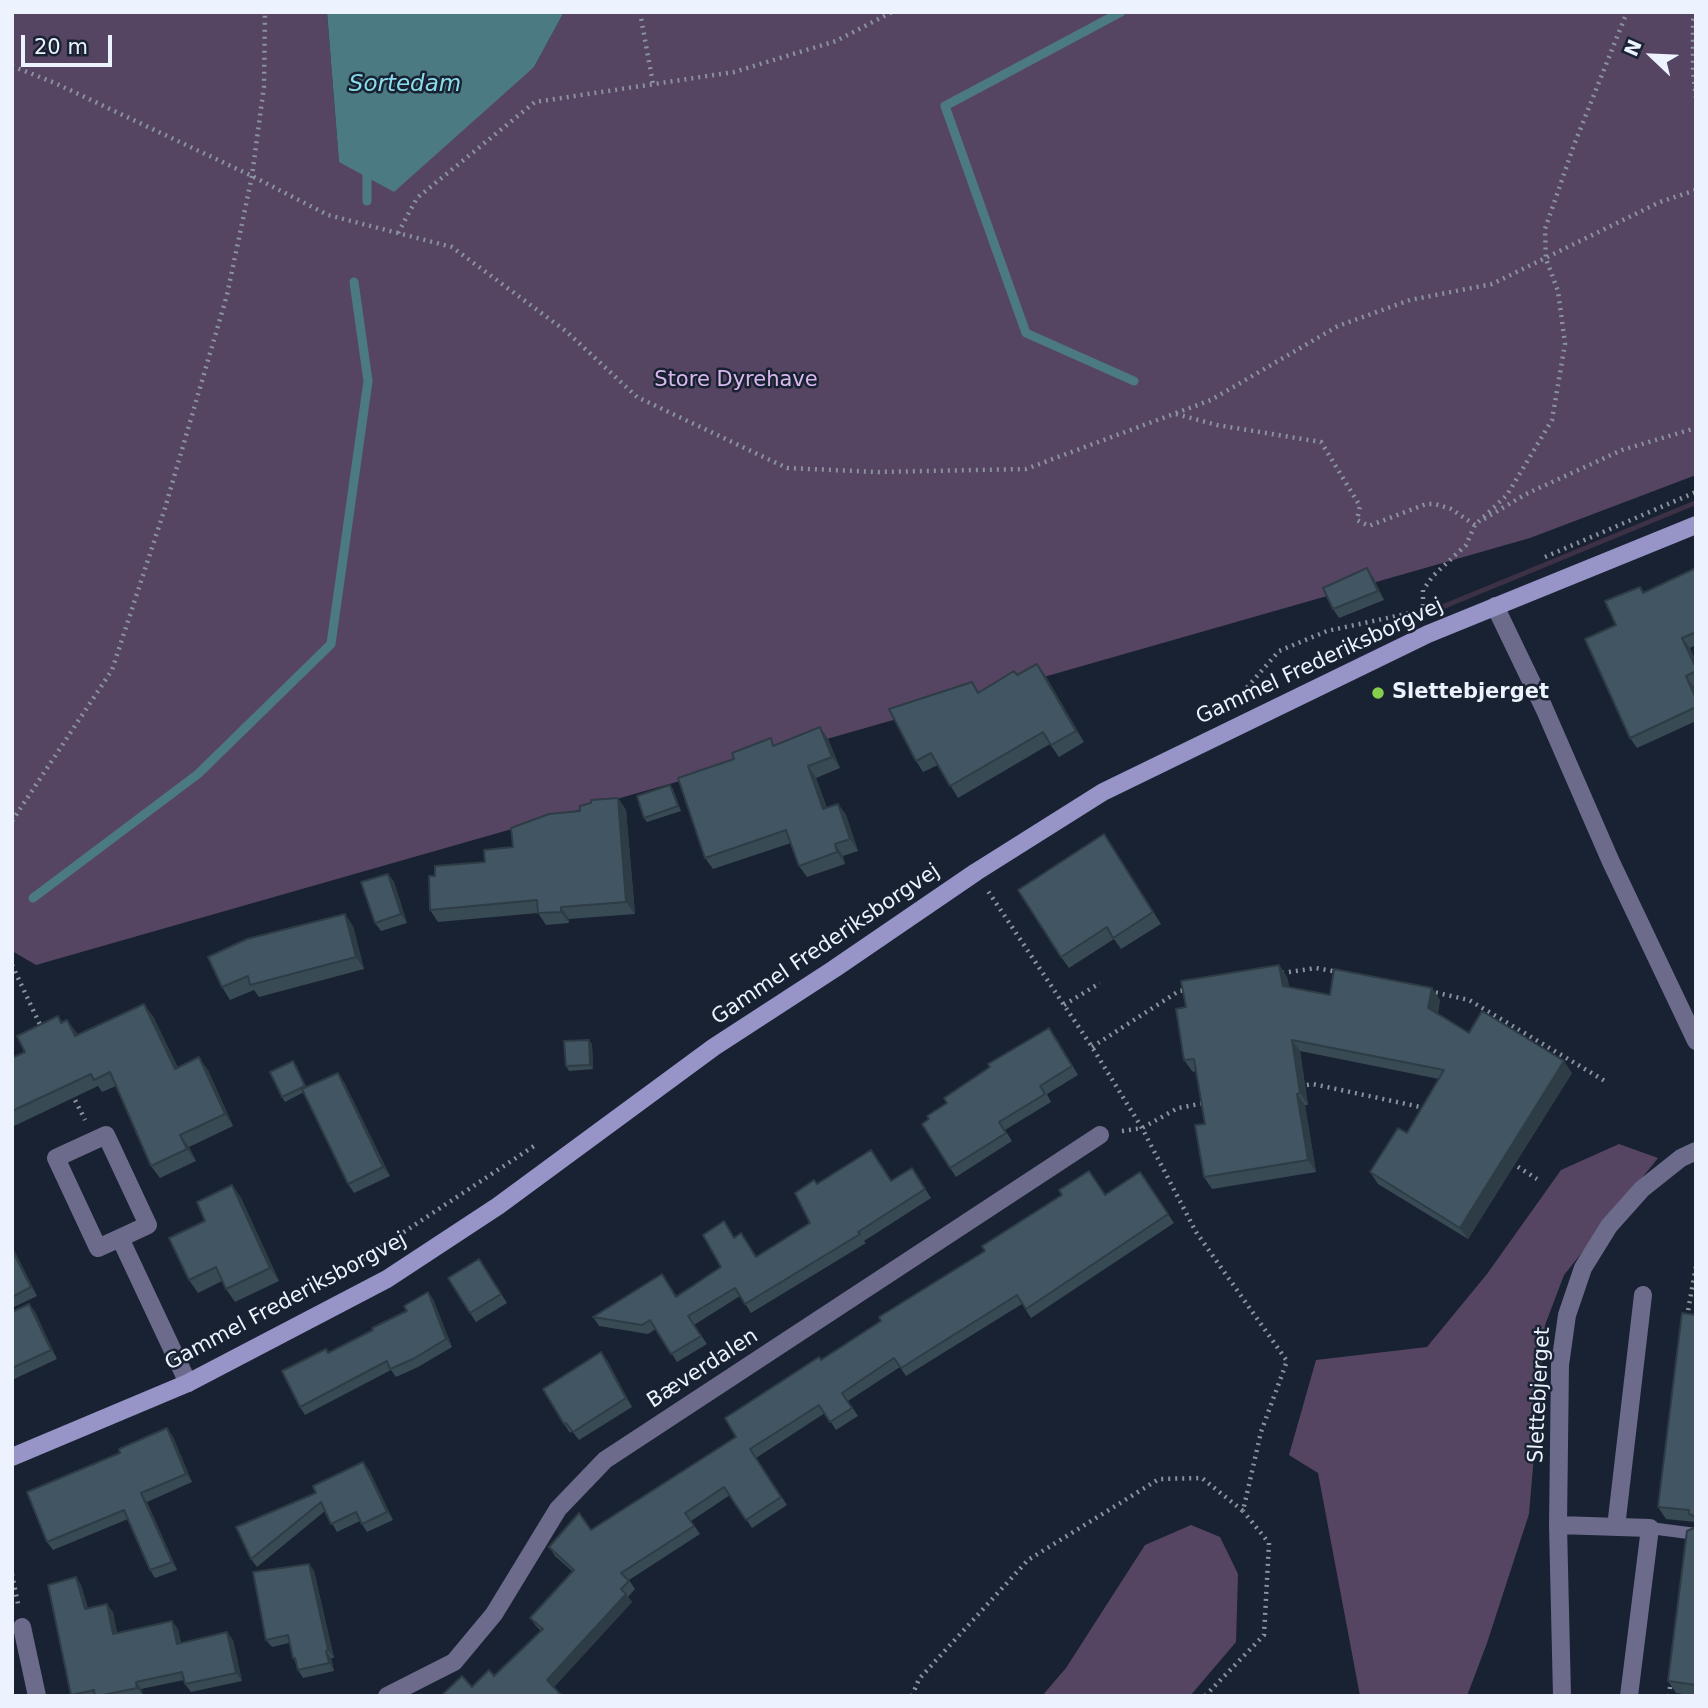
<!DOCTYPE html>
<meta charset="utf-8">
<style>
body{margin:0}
#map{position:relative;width:1708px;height:1708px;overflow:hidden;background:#192232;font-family:"DejaVu Sans",sans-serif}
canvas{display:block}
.frame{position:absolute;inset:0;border:14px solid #edf3fe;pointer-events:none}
.north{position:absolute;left:1617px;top:21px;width:70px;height:70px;-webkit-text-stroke:5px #192232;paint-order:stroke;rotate:293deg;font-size:19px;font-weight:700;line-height:28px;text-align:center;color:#edf3fe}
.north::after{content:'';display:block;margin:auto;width:24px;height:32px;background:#edf3fe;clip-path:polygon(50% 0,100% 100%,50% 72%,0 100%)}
.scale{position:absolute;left:21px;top:35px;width:91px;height:32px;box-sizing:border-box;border:4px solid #edf3fe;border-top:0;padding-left:9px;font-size:21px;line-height:24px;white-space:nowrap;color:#edf3fe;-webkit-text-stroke:5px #192232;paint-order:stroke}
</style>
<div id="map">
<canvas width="1708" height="1708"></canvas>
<div class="frame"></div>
<div class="north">N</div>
<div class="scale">20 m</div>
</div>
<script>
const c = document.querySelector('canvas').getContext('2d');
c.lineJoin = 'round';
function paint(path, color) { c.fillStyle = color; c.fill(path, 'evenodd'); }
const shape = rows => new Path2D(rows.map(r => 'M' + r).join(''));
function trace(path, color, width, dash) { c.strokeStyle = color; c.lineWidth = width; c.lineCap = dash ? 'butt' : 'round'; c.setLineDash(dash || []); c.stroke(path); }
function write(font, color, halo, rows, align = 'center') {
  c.font = font + ' "DejaVu Sans",sans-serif'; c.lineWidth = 5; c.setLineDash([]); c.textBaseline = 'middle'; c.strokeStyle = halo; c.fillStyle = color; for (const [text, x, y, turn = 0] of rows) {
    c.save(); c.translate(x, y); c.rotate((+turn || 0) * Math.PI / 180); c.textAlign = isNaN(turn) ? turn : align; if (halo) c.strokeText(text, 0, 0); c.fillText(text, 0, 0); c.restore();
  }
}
paint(shape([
 [1696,500,1696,505,1427,616,1426,611]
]), '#3d3146');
paint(shape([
 [12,12,327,12,339,162,534,67,564,12,1696,12,1696,475,1530,538,36,965,12,951],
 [1619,1144,1658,1158,1564,1275,1545,1325,1529,1514,1487,1643,1467,1696,1360,1696,1318,1473,1289,1455,1316,1360,1427,1347,1487,1274,1561,1170],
 [1191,1525,1220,1537,1238,1574,1236,1642,1190,1696,1042,1696,1066,1668,1145,1545]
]), '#564562');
paint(shape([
 [327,12,564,12,534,67,394,192,339,162]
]), '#4c7a82');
trace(shape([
 [1121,12,945,106,1026,333,1134,381],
 [367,166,367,201],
 [33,898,198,774,331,644,368,381,354,282]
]), '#4c7a82', 9);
trace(shape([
 [640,12,653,84],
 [1695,12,1693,21,1693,71,1696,98],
 [12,66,55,83,252,176,328,215,452,247,567,332,637,397,787,468,878,472,1026,469,1211,400,1338,326,1410,300,1492,284,1660,202,1696,190],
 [398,233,417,198,535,102,734,72,836,41,892,12],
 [1176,414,1217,425,1321,442,1360,506,1357,520,1369,526,1426,504,1435,504,1451,509,1475,525,1477,524],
 [1484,519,1526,494,1622,450,1696,428],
 [1545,557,1696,492],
 [1423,613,1423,590,1433,576,1466,545,1475,525,1507,495,1552,420,1565,344,1558,291,1546,259,1545,229,1574,145,1627,12],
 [1199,716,1243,692,1279,651,1327,631,1415,612],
 [12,821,112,670,165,508,227,295,252,176,264,86,265,12],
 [12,965,42,1029],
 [1282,973,1316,968,1338,972],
 [1429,991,1469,1000,1605,1081],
 [1064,1005,1100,983],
 [1092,1047,1179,991,1187,990],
 [1300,1086,1313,1084,1425,1108],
 [72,1094,85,1120],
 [1122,1131,1142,1128,1178,1108,1205,1103],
 [1512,1163,1537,1179],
 [351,1267,537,1144],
 [1687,1317,1696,1266],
 [12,1574,18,1604],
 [912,1696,919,1679,1028,1560,1159,1479,1202,1478,1243,1511,1261,1432,1287,1361,1196,1232,1142,1128,1092,1047,988,891],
 [1205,1696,1264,1635,1269,1543,1243,1511],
 [1669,1696,1671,1679]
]), '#8a929f', 4.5, [2, 5]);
trace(shape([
 [1650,1528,1696,1534]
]), '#6c6b8b', 12);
trace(shape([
 [1495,606,1544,708,1611,862,1696,1041],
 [120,1238,148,1225,106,1135,56,1158,98,1248,120,1238,188,1383],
 [1558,1525,1650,1528,1629,1696],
 [1616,1527,1643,1295],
 [22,1627,37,1696],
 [387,1696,454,1662,494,1614,558,1509,605,1460,1100,1135],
 [1562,1696,1558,1525,1560,1365,1567,1315,1583,1268,1609,1226,1642,1189,1681,1158,1696,1151]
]), '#6c6b8b', 18);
trace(shape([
 [12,1457,188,1383,387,1279,498,1206,714,1047,834,969,976,872,1103,792,1428,634,1696,525]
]), '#9794c8', 18);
paint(shape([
 [1696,568,1696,645,1690,648,1696,662,1696,685,1693,686,1696,692,1696,721,1637,748,1630,738,1616,625,1640,587,1644,592],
 [1373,577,1384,600,1339,618,1333,609],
 [1037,664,1045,675,1084,742,1059,757,1050,744,958,798,938,765,923,772,916,761,979,692,1017,675],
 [820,727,828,739,840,768,816,778,827,808,838,804,846,815,858,851,843,856,845,864,807,877,799,866,791,843,713,869,705,858,775,745],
 [670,785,673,789,681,811,647,822,644,818],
 [618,798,626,810,635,914,569,919,569,923,546,925,538,913,438,922,430,910,435,876,485,862,580,811],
 [1104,834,1161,924,1121,949,1114,939,1069,968,1061,957],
 [388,874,394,882,407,923,381,931,375,923],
 [353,926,364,969,259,997,254,990,230,1000,222,987],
 [1279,965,1287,977,1289,987,1330,995,1432,988,1440,1000,1438,1013,1469,1033,1572,1073,1468,1239,1378,1184,1370,1172,1407,1133,1439,1079,1300,1051,1308,1105,1305,1105,1316,1172,1212,1189,1204,1177,1205,1124,1196,1071,1193,1072,1184,1060,1186,1007],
 [58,1016,62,1022,67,1020,78,1035,153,1016,178,1068,208,1070,233,1126,189,1147,196,1161,160,1178,151,1166,116,1086,102,1092,98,1086,12,1127,12,1058,25,1052],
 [1055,1036,1078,1075,1047,1094,1051,1102,1005,1130,1012,1141,956,1177,950,1168,929,1119],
 [592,1044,593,1069,569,1071,566,1066],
 [296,1065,306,1088,344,1082,390,1176,354,1193,348,1184,304,1092,285,1102,282,1097],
 [912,1168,931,1198,864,1241,866,1243,751,1313,740,1296,694,1325,707,1344,677,1362,656,1329,648,1334,599,1326,593,1317,676,1296,721,1267,735,1237,757,1257,810,1223,817,1184,892,1181],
 [1140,1172,1174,1223,1031,1318,1022,1304,906,1376,900,1367,848,1401,858,1416,836,1430,825,1413,756,1458,787,1505,752,1528,730,1495,691,1521,700,1534,629,1580,635,1589,628,1597,632,1602,554,1687,472,1687,494,1676,541,1631,536,1626,530,1618,573,1572,555,1556,549,1547,591,1530,736,1437,821,1360,1105,1195],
 [232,1185,241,1198,279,1281,235,1302,226,1289,222,1281,198,1293,189,1280,205,1221],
 [12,1246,37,1296,12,1308],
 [485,1268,507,1303,476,1322,470,1313],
 [428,1292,433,1299,452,1347,418,1367,396,1377,391,1370,305,1415,300,1407,329,1353,407,1311],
 [29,1304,35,1312,57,1359,12,1380,12,1312],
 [1696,1315,1696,1523,1695,1522,1666,1519,1658,1507],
 [607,1360,632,1407,579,1440,572,1431,570,1433,564,1424],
 [167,1428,173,1437,192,1482,147,1502,177,1570,155,1578,150,1570,128,1519,53,1550,47,1542,120,1453],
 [369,1470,393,1520,367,1532,360,1521,337,1532,325,1511,257,1567,251,1559,236,1527],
 [1696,1524,1696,1696,1676,1693,1668,1681,1694,1528],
 [309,1564,314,1571,334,1658,331,1658,334,1671,303,1678,298,1670,296,1663,293,1658,289,1643,272,1647,266,1640],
 [76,1577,81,1585,88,1608,113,1612,117,1633,178,1629,181,1643,233,1640,242,1681,191,1692,185,1684,184,1680,141,1689,143,1695,72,1696,48,1585]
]), '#384a54');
paint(shape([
 [1367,568,1373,577,1384,600,1378,591],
 [1682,638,1690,648,1696,662,1696,668],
 [1037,664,1045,675,1084,742,1076,731],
 [1686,676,1693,686,1696,692,1696,699],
 [820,727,828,739,840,768,832,757],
 [808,766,816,778,831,821,823,809],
 [670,785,673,789,681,811,678,806],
 [618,798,626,810,635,914,626,902],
 [838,804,846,815,858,851,850,839],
 [835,844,843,856,845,864,837,852],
 [388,874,394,882,407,923,401,914],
 [561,907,569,919,569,923,561,912],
 [345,914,353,926,364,969,356,957],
 [1279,965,1287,977,1292,997,1283,986],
 [1432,988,1440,1000,1436,1019,1428,1008],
 [144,1004,153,1016,184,1081,175,1069],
 [67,1020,76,1032,84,1048,75,1036],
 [589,1040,592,1044,593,1069,590,1065],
 [1292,1040,1300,1051,1308,1105,1300,1093],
 [199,1057,208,1070,233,1126,225,1114],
 [1564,1061,1572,1073,1468,1239,1460,1228],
 [338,1073,344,1082,390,1176,383,1167],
 [1297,1094,1305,1105,1316,1172,1308,1160],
 [180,1135,189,1147,196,1161,187,1149],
 [232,1185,241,1198,279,1281,270,1268],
 [12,1246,37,1296,31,1287,12,1250],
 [428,1292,433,1299,452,1347,446,1339],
 [29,1304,35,1312,57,1359,51,1350],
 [601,1352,607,1360,632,1407,626,1398],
 [167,1428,173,1437,192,1482,186,1474],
 [363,1462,369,1470,393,1520,387,1512],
 [141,1493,147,1502,177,1570,172,1562],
 [309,1564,314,1571,334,1658,328,1650],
 [76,1577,81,1585,90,1617,85,1609],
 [626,1594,632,1602,553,1688,547,1680],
 [107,1604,113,1612,119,1641,113,1634],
 [172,1621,178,1629,183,1652,177,1644],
 [227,1632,233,1640,242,1681,236,1673],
 [326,1651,331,1658,334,1671,329,1663],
 [136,1682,141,1689,143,1695,137,1688]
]), '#2e3c45');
const building = shape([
 [1367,568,1378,591,1333,609,1323,588,1367,568],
 [1696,568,1696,632,1682,638,1696,668,1696,671,1686,676,1696,699,1696,707,1630,738,1585,639,1616,625,1605,601,1640,587,1643,593,1696,568],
 [1037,664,1076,731,1051,745,1043,732,950,786,931,753,916,761,889,709,972,682,978,693,1014,671,1017,675,1037,664],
 [820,727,832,757,808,766,823,809,838,804,850,839,835,844,837,852,799,866,786,830,705,858,678,778,734,759,732,753,771,738,773,746,820,727],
 [670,785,678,806,644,818,637,796,670,785],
 [618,798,626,902,561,907,561,912,538,913,537,900,430,910,429,876,435,876,435,866,485,862,484,850,513,847,511,828,549,814,580,811,580,806,591,803,591,800,618,798],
 [1104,834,1153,912,1113,938,1107,927,1061,957,1018,890,1104,834],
 [388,874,401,914,375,923,361,882,388,874],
 [345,914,356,957,250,985,248,976,222,987,208,957,247,939,345,914],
 [1279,965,1283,986,1330,995,1334,969,1432,988,1428,1008,1469,1033,1482,1011,1564,1061,1460,1228,1370,1172,1398,1128,1407,1133,1444,1070,1292,1040,1300,1093,1297,1094,1308,1160,1204,1177,1195,1125,1205,1124,1194,1059,1184,1060,1176,1009,1186,1007,1181,981,1279,965],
 [144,1004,175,1069,199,1057,225,1114,180,1135,187,1149,151,1166,110,1072,94,1080,91,1074,12,1111,12,1058,25,1052,17,1036,58,1016,61,1023,67,1020,75,1036,144,1004],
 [1049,1028,1072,1066,1040,1086,1045,1094,999,1122,1006,1133,950,1168,922,1124,929,1119,927,1116,947,1103,944,1098,990,1067,988,1064,1049,1028],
 [589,1040,590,1065,566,1066,564,1041,589,1040],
 [293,1061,305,1086,282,1097,270,1072,293,1061],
 [338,1073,383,1167,348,1184,302,1089,338,1073],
 [871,1150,891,1181,912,1168,925,1189,858,1232,860,1234,745,1304,735,1288,688,1316,701,1336,671,1354,650,1320,642,1325,593,1317,662,1274,676,1297,721,1267,703,1235,724,1221,734,1238,741,1233,756,1257,810,1223,795,1193,814,1180,817,1184,871,1150],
 [1089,1171,1105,1195,1140,1172,1168,1214,1026,1309,1017,1295,901,1368,894,1358,842,1393,852,1408,830,1422,819,1405,750,1449,781,1497,746,1520,724,1487,685,1513,694,1526,621,1573,629,1581,621,1589,626,1594,547,1680,562,1696,441,1696,462,1676,472,1687,489,1670,494,1676,543,1629,530,1618,574,1570,549,1547,579,1513,591,1530,736,1437,725,1418,819,1357,821,1360,881,1321,879,1317,985,1251,982,1246,1062,1195,1059,1190,1089,1171],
 [232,1185,270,1268,226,1289,216,1267,189,1280,169,1238,205,1221,197,1202,232,1185],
 [12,1250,31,1287,12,1297,12,1250],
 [479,1259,501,1294,470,1313,448,1278,479,1259],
 [428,1292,446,1339,413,1359,390,1369,387,1361,300,1407,282,1371,326,1349,328,1353,373,1330,372,1328,407,1311,404,1306,428,1292],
 [29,1304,51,1350,12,1368,12,1312,29,1304],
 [1682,1313,1696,1315,1696,1521,1694,1516,1689,1514,1689,1510,1658,1507,1682,1313],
 [601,1352,626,1398,573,1432,566,1423,564,1424,543,1389,601,1352],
 [167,1428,186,1474,141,1493,172,1562,150,1570,124,1510,47,1542,27,1492,120,1453,119,1449,167,1428],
 [363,1462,387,1512,362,1524,356,1512,331,1524,321,1502,251,1559,236,1527,316,1493,313,1486,363,1462],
 [1696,1524,1696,1685,1668,1681,1687,1531,1694,1528,1696,1524],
 [309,1564,328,1650,326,1651,329,1663,298,1670,295,1658,293,1658,288,1635,266,1640,253,1572,309,1564],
 [76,1577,85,1609,107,1604,113,1634,172,1621,177,1644,227,1632,236,1673,185,1684,182,1672,136,1682,137,1688,98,1696,95,1696,94,1690,71,1695,48,1585,76,1577]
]);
paint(building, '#415662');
trace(building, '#2e3c45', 2);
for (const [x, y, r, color] of [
 [1378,693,7,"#85cf4c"]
]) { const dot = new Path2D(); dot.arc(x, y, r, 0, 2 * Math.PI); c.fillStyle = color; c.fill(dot); trace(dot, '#192232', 2.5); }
write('21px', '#d9b8ee', '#192232', [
 ["Store Dyrehave",736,381]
]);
write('21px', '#edf3fe', '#192232', [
 ["Gammel Frederiksborgvej",1320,662,-25],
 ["Gammel Frederiksborgvej",826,945,-34],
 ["Gammel Frederiksborgvej",286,1302,-28],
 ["Bæverdalen",703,1369,-33],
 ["Slettebjerget",1540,1395,-87]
]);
write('bold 21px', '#edf3fe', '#192232', [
 ["Slettebjerget",1392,693]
], 'left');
write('italic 23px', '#8cddec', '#192232', [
 ["Sortedam",405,85]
]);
</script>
